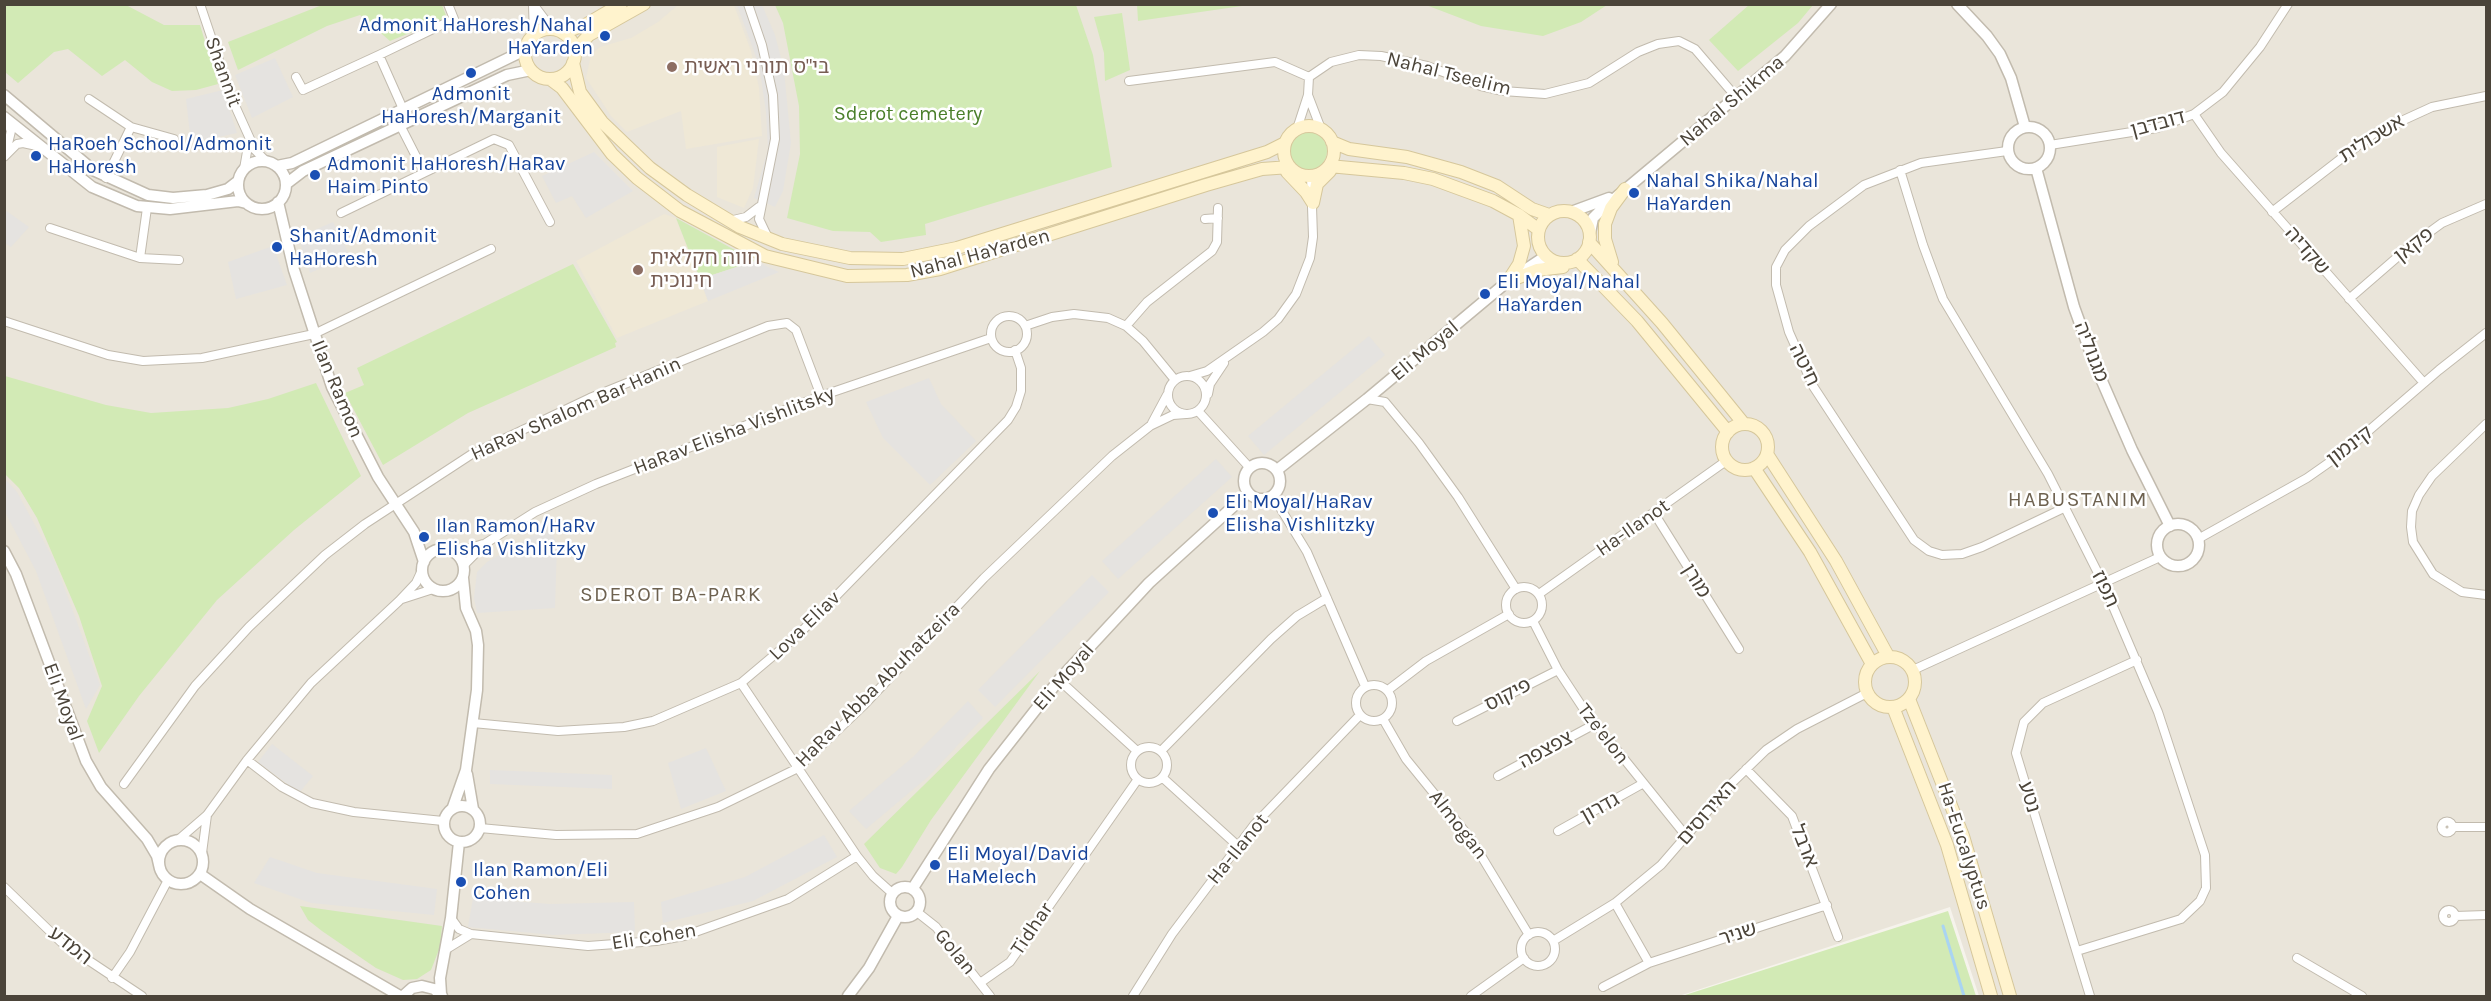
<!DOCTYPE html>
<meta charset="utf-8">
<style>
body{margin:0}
#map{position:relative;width:2491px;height:1001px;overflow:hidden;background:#f6f3ec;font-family:Karla,sans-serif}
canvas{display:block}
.frame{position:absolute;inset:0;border:6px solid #4b4439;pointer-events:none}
</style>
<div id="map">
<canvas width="2491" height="1001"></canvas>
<div class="frame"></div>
</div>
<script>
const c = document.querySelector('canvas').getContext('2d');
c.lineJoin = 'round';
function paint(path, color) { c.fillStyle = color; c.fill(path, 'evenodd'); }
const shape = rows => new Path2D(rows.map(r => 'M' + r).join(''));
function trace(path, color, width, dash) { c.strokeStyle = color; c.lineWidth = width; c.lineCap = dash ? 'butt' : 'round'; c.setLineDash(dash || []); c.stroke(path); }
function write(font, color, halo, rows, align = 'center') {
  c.font = font + ' Karla,"Noto Sans Hebrew",sans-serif'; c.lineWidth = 5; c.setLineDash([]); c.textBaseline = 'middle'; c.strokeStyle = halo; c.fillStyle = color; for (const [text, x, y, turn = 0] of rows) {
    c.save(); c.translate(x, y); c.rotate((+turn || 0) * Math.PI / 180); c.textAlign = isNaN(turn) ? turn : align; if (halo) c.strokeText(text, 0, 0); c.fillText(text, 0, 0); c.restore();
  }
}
paint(shape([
 [5,5,2486,5,2486,996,1979,996,1950,907,1679,996,5,996]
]), '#eae5da');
paint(shape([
 [679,4,734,5,751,51,759,88,762,136,686,149,681,111,627,132,611,116,586,78,591,55,600,47,631,38,658,22],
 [759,139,753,188,744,208,717,197,717,147],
 [664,214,676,218,708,301,617,338,576,261]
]), '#efe8d6');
paint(shape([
 [5,4,126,5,164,25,200,25,218,84,196,90,172,91,152,82,125,60,102,76,68,49,54,52,18,83,5,72],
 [1137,4,1249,4,1249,5,1138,21],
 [322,5,442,5,447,18,390,41,360,15,327,26,238,70,228,42],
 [775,5,1076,5,1093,55,1112,167,925,224,926,235,881,242,870,232,833,231,787,218,800,154,799,106,783,23],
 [1426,5,1607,5,1581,22,1543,36,1481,26],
 [1749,5,1813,5,1798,23,1738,71,1709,40],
 [1122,13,1130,70,1105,81,1104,53,1094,17],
 '1289 151a19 19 0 1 1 38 0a19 19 0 1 1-38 0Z',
 [676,218,755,261,700,279],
 [573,264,617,342,615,343,616,347,468,413,383,465,345,393,364,385,357,368],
 [5,376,106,405,151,413,228,408,268,399,316,383,361,476,294,530,217,600,139,696,99,753,87,721,102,686,79,616,37,518,19,488,5,474],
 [1040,671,931,820,902,867,896,874,880,868,864,844],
 [300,906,442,926,440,947,431,970,417,979,403,980,376,968,322,931,308,920],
 [1948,911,1976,996,1682,996]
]), '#d2eab5');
paint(shape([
 [737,5,762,5,775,35,784,70,791,143,783,191,775,207,754,198,768,149,766,112,759,65],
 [275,58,293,97,252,118,235,75],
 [223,90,237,133,191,143,186,99],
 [594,152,633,191,586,218,572,196,556,203,542,176],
 [5,210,29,227,11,247,5,243],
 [333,222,350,256,310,273,298,237],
 [273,246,287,285,236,299,228,262],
 [755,261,779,272,708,301,700,279],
 [1369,336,1385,355,1264,455,1248,436],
 [929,378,941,404,976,441,930,485,883,438,866,402],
 [1216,459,1232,477,1118,579,1102,561],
 [4,478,17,492,55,562,100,685,86,709,36,571,5,512],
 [549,526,557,544,555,608,477,613,474,598,477,572,487,562],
 [1092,575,1109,592,995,707,978,690],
 [968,701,983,718,929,776,866,829,849,811,913,757],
 [272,744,313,776,299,793,258,762],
 [706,748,726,791,681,809,668,763],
 [490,770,612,775,612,789,490,784],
 [824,835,837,857,753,901,663,923,661,902,745,877],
 [270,857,317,873,437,889,434,915,311,903,254,883],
 [473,898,550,904,634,902,635,932,553,935,468,927]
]), '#e5e3e0');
trace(shape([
 [1943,926,1964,996]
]), '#a9d4f2', 3);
const minor = shape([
 [200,4,232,99,255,150,266,161],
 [533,4,552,29],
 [748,4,762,45,773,95,775,139,759,219,768,238],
 [533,5,534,35],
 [379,55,403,109],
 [296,77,303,90,379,55,454,19,448,4],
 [1129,81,1275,62,1309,77],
 [1308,95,1321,129],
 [89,99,131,127,174,139],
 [2194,114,2221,153,2424,383],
 [6,119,11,131,6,152],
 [400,125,424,172],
 [1297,129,1308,95,1309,77,1331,62,1359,55,1381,56,1427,66,1481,86,1503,91,1545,94,1589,83,1638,52,1658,44,1679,41,1695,49,1737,98],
 [2050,145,2157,128,2194,114,2223,92,2260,47,2288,4],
 [2007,151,1921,163,1864,185,1809,226,1785,250,1776,267,1776,285,1789,332,1813,386,1914,540,1929,551,1942,555,1962,554,1982,547,2066,507],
 [4,157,17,144,23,143,37,146],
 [244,169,249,140],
 [1900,170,1923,245,1943,299,2048,474,2103,583,2158,712,2205,855,2206,888,2200,901,2181,919,2077,951],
 [106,178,131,127],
 [2272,212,2373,134,2432,107,2486,96],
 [341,213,494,139,509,145,550,222],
 [1205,219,1218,218],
 [729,221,746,217,759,207],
 [50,228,140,258,179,260],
 [140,258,147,208],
 [2349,299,2409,247,2442,223,2486,204],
 '991 334a18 18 0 1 1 36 0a18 18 0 1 1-36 0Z',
 [4,321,108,355,143,361,202,358,314,334,491,249],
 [1025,326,1052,317,1074,314,1108,318,1126,326,1143,341,1175,380],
 [1126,326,1147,302,1212,251,1217,242,1218,208],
 '1168 395a19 19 0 1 1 38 0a19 19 0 1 1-38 0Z',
 [1190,376,1207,371,1263,332,1278,319,1296,294,1310,258,1313,237,1311,176],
 [1208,394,1210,384,1224,363],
 [1367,399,1385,402,1419,443,1458,497,1516,589],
 [1198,411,1249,467],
 [1152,423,1167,395],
 [2486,424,2432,476,2419,495,2412,511,2411,527,2413,542,2433,574,2462,592,2486,595],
 [1273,496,1307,552,1365,686],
 [1654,513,1739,649],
 [2198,539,2307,478,2344,452,2439,370,2486,333],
 [446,549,467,549,483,544],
 [464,565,486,543,535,512,596,484,821,396,991,338],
 '1506 605a18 18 0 1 1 36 0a18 18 0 1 1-36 0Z',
 [1539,594,1726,461],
 [402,599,433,589],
 [1533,621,1558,670,1583,708,1687,837],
 [1913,670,2160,557],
 [1059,680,1137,751],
 [741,683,857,856,873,876,892,893],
 '1356 703a18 18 0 1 1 36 0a18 18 0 1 1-36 0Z',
 [1388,690,1426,661,1509,614],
 [1383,719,1406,759,1471,839,1529,935],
 [1457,721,1558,670],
 [473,723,558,731,624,727,653,721,741,683,798,635,1008,420,1016,407,1021,391,1021,368,1015,350],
 '1131 765a18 18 0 1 1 36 0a18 18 0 1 1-36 0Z',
 [1161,751,1271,639,1297,616,1327,598],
 [247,760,282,787,312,803,354,812,443,821],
 [1746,769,1792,816,1838,937],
 [1498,776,1595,724],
 [1163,778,1238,846],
 [124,784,195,686,249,627,325,555,365,524,472,454,590,398,768,326,787,323,796,330,821,396],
 '2441.5 827a5.5 5.5 0 1 1 11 0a5.5 5.5 0 1 1-11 0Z',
 [2453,827,2486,827],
 [480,828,556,835,637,834,718,807,798,768,863,706,984,578,1112,456,1150,426,1173,415,1186,414],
 [1558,831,1642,784],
 [178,840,207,815,247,760,311,683,399,601,416,583,422,570],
 [202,853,207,815],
 [4,887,61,942,142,996],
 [1615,903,1649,963],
 '2443 916a6 6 0 1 1 12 0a6 6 0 1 1-12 0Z',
 [917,912,936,927,990,996],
 [2455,916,2486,915],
 [451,918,459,929,471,934,588,946,656,941,684,936,788,899,857,856],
 '1521 949a17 17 0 1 1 34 0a17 17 0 1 1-34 0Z',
 [1553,941,1615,903,1661,865,1733,782,1766,750,1797,729,1867,693],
 [445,950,471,934],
 [2297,958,2362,996],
 [112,978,130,952,168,880],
 [980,983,1010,962,1138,779],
 [1603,987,1649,963,1827,905],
 [1133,996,1172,934,1254,825,1360,715],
 [1471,996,1524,958],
 [2090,996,2016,753,2024,722,2043,703,2137,660]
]);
const tertiary = shape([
 [1957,4,1987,36,2000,54,2011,78,2025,127],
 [4,95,93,170,148,195,173,198,207,195,228,189,237,182],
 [4,117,92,187,137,206,170,209,238,201,246,203],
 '2008 148a21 21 0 1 1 42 0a21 21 0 1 1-42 0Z',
 '238 185a24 24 0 1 1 48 0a24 24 0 1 1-48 0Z',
 [277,166,292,163,525,50],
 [2036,168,2074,307,2095,365,2132,450,2170,526],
 [286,184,303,171,507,75,531,70],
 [278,202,294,270,332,387,378,477,414,532,424,562],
 [1571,212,1609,198],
 [1590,233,1593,218,1602,209,1785,56,1831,4],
 '1244 481a18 18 0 1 1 36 0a18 18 0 1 1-36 0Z',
 [1277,470,1367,399,1507,282,1546,256],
 '2157 545a21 21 0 1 1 42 0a21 21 0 1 1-42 0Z',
 '422 570a21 21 0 1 1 42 0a21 21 0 1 1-42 0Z',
 [4,551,16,574,86,761,101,787,147,839,157,856,160,869],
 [467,774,473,809],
 '444 824a18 18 0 1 1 36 0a18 18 0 1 1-36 0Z',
 [453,807,466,770,477,690,478,645,476,631,466,608,463,578],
 '159 862a22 22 0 1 1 44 0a22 22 0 1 1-44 0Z',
 [200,874,250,909,400,996],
 '890 902a15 15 0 1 1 30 0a15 15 0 1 1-30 0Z',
 [913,888,989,769,1059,680,1149,583,1248,493],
 [441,994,440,978,451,918,459,842],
 [403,996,412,988,422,986,434,989,442,996],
 [848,996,869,968,898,916]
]);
const secondary = shape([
 '525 54a25 25 0 1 1 50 0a25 25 0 1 1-50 0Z',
 [563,33,587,24,621,4],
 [574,51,589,35,644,4],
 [573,63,580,92,602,122,650,168,687,195,740,227,782,244,850,258,903,259,957,248,1267,152,1285,143],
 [550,79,562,88,612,154,637,178,680,211,765,256,847,276,907,275,940,269,1206,185,1262,169,1290,167],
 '1284 151a25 25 0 1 1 50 0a25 25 0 1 1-50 0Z',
 [1332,142,1349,149,1407,157,1461,172,1497,186,1532,209,1549,215],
 [1329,166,1404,173,1433,179,1493,201,1519,215,1539,230],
 [1287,172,1306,192,1313,203],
 [1313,203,1317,184,1330,171],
 '1538 237a26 26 0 1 1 52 0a26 26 0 1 1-52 0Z',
 [1589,242,1662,323,1744,424],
 [1577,259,1637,321,1728,432],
 [1612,262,1605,239,1605,224,1611,208,1625,189],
 [1508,281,1519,264,1524,246,1519,215],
 [1507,282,1537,270,1563,267],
 '1722 447a23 23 0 1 1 46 0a23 23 0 1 1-46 0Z',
 [1767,454,1836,561,1888,656],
 [1754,468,1810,552,1872,664],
 '1865 682a25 25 0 1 1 50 0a25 25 0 1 1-50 0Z',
 [1909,699,1963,836,2010,996],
 [1893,707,1947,845,1991,996]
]);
trace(minor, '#c2bbae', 10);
trace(tertiary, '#c2bbae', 13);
trace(secondary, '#d6c79b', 14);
trace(minor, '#fff', 8);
trace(tertiary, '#fff', 10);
trace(secondary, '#fff3cd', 12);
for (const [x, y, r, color] of [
 [605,36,6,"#1a4fb4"],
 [672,67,6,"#8d6e63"],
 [471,73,6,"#1a4fb4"],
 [36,156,6,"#1a4fb4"],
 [315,175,6,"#1a4fb4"],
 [1634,193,6,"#1a4fb4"],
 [277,247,6,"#1a4fb4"],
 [638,270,6,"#8d6e63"],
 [1485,294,6,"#1a4fb4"],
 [1213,513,6,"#1a4fb4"],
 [424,537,6,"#1a4fb4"],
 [935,865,6,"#1a4fb4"],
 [461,882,6,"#1a4fb4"]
]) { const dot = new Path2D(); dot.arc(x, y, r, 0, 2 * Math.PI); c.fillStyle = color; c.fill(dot); trace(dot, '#fff', 2); }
write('20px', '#164399', '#fff', [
 ["Admonit HaHoresh/Nahal",593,25,"right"],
 ["HaYarden",593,48,"right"],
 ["Admonit",471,94,"center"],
 ["HaHoresh/Marganit",471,117,"center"],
 ["HaRoeh School/Admonit",48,144],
 ["HaHoresh",48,167],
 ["Admonit HaHoresh/HaRav",327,164],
 ["Haim Pinto",327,187],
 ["Nahal Shika/Nahal",1646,181],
 ["HaYarden",1646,204],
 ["Shanit/Admonit",289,236],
 ["HaHoresh",289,259],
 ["Eli Moyal/Nahal",1497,282],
 ["HaYarden",1497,305],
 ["Eli Moyal/HaRav",1225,502],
 ["Elisha Vishlitzky",1225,525],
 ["Ilan Ramon/HaRv",436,526],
 ["Elisha Vishlitzky",436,549],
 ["Eli Moyal/David",947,854],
 ["HaMelech",947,877],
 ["Ilan Ramon/Eli",473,870],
 ["Cohen",473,893]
], 'left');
write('20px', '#785e54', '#fff', [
 ["בי\"ס תורני ראשית",684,67],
 ["חווה חקלאית",650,258],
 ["חינוכית",650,281]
], 'left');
write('20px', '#4b4439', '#fff', [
 ["Shannit",223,72,70],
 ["Nahal Tseelim",1449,74,14],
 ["Nahal Shikma",1732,101,-40],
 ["דובדבן",2158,124,-15],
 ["אשכולית",2372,139,-32],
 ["פקאן",2414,245,-38],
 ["שקדיה",2307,251,49],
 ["Nahal HaYarden",980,254,-15],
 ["Eli Moyal",1425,351,-40],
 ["מגנוליה",2091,352,69],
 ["חיטה",1804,365,64],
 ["Ilan Ramon",337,389,67],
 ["HaRav Shalom Bar Hanin",576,409,-24],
 ["HaRav Elisha Vishlitsky",734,431,-21],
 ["קינמון",2350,446,-37],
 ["Ha-Ilanot",1633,528,-35],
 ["מורן",1696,581,58],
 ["תפוז",2105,589,65],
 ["Lova Eliav",805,626,-44],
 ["Eli Moyal",1064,677,-49],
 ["HaRav Abba Abuhatzeira",878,685,-45],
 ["פיקוס",1508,695,-27],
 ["Eli Moyal",63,702,70],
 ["Tze'elon",1603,734,52],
 ["צפצפה",1546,750,-28],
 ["נטע",2029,797,73],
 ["גדרון",1600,808,-29],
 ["האירוסים",1707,813,-49],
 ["Almogan",1458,825,52],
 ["ארבל",1804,846,68],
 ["Ha-Eucalyptus",1964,846,72],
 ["Ha-Ilanot",1238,849,-51],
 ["Tidhar",1032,929,-56],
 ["שניר",1738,934,-18],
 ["Eli Cohen",654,937,-9],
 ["המדע",70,946,38],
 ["Golan",955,952,51]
]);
write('20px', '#4a7f2a', '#fff', [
 ["Sderot cemetery",908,114]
]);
c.letterSpacing = '1.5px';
write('21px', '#6e6250', '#fff', [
 ["HABUSTANIM",2078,500],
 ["SDEROT BA-PARK",671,595]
]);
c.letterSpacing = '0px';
</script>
